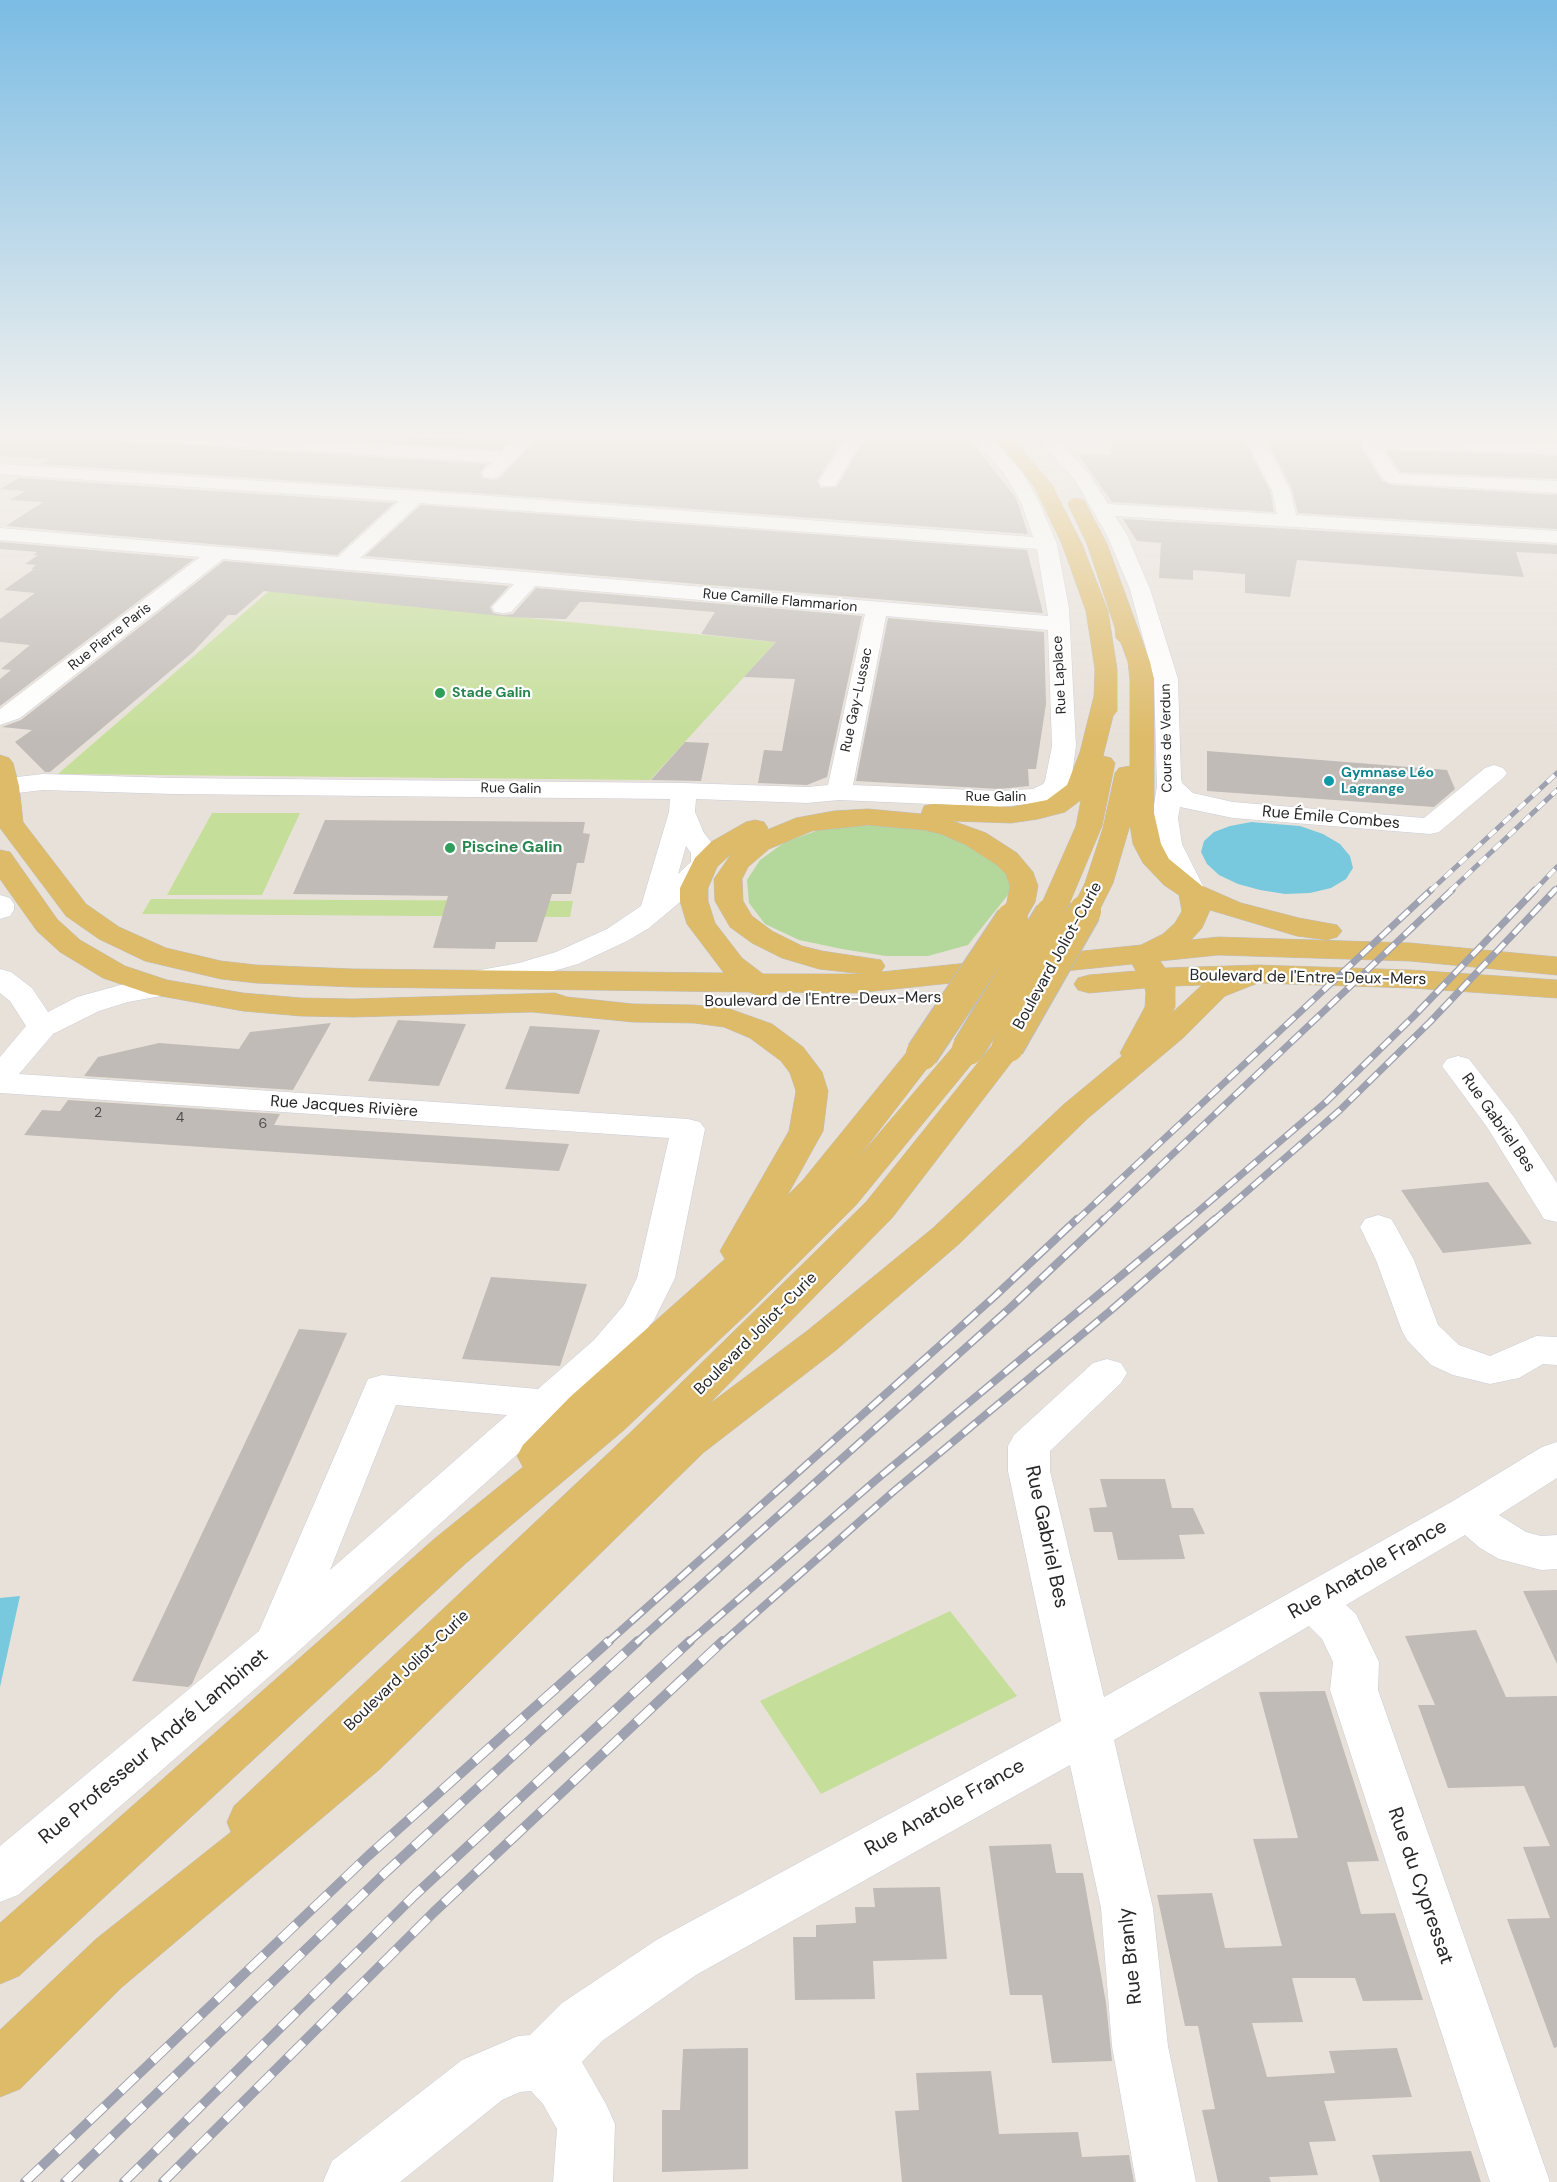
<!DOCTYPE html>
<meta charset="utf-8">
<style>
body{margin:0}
canvas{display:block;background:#e8e1da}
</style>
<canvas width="1557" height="2182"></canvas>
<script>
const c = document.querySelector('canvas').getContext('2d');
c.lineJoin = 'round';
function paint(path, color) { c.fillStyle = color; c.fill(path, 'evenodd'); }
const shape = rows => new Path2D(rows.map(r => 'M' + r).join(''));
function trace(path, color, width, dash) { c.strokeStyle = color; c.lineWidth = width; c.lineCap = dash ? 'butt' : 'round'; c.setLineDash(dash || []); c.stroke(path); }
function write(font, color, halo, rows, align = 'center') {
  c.font = font + ' "DM Sans",sans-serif'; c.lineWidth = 4.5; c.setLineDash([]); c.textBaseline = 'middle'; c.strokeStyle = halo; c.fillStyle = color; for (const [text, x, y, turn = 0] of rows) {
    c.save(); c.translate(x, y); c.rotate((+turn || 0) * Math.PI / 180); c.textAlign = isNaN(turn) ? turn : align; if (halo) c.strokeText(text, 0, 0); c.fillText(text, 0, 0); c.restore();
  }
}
paint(shape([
 [0,432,24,432,120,438,73,469,0,464]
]), '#e8dccb');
paint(shape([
 [859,825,902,826,942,833,977,846,1002,864,1015,886,968,945,928,956,886,956,842,949,799,940,765,924,749,903,747,880,760,860,785,842,819,830]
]), '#b4d89c');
paint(shape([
 [269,591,507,616,776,642,650,780,58,774],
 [212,813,300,813,262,895,167,895],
 [151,899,573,901,570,917,142,914],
 [950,1611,1017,1696,821,1794,760,1701]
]), '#c5de99');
paint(shape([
 [1251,822,1300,826,1323,834,1340,844,1350,856,1353,868,1346,879,1331,888,1310,893,1285,894,1260,890,1238,884,1219,875,1207,864,1201,852,1204,841,1214,832,1230,826],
 [20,1596,0,1687,0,1598]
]), '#78c9de');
paint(shape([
 [0,432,72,435,81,439,487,464,480,473,483,478,491,480,499,479,544,432,846,432,817,481,821,488,837,487,869,432,915,435,925,439,970,440,1016,498,1028,534,463,492,40,464,49,459,0,456],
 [205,432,391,432,388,435,461,439,467,433,520,432,501,450],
 [1149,432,1240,432,1270,491,1274,512,1112,502,1078,454,1111,455,1111,439,1152,439],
 [1263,432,1326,432,1330,439,1362,439,1359,445,1382,481,1391,485,1557,495,1557,529,1298,513,1292,489],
 [1387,432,1533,436,1536,441,1388,435],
 [1385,450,1557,456,1557,479,1401,472],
 [19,478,394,503,337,555,6,526,43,502,10,500,25,491,0,489],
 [421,505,1027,550,1043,613,365,556],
 [1123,519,1557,545,1557,554,1516,552,1524,577,1297,560,1290,597,1245,593,1245,574,1193,570,1193,580,1159,578,1161,543,1137,541],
 [0,542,194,559,0,706,0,679,11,670,1,669,30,645,0,642,0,619,35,593,4,590,34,569,31,569,36,565,25,564,38,555,33,555,37,552,0,549],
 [224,561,509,586,490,607,493,613,503,615,513,614,536,588,862,616,827,777,807,785,758,783,764,750,782,751,795,679,744,677,776,642,701,634,715,612,590,602,580,602,566,619,562,619,510,617,264,591,236,615,228,615,193,652,50,772,45,772,15,742,32,730,2,727,21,720],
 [888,618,1044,632,1046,704,1036,769,1028,769,1029,786,999,789,856,781],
 [685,742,709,743,701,781,651,780],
 [1207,751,1447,770,1455,789,1434,807,1207,791],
 [325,820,585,822,583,833,590,834,584,863,577,863,571,894,552,894,537,942,496,942,495,949,433,948,448,896,293,894],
 [398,1020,466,1024,439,1086,368,1081],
 [331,1023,293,1090,84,1076,98,1057,159,1043,239,1049,250,1032],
 [530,1026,600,1030,579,1094,505,1089],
 [68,1100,280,1114,274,1125,569,1144,559,1171,24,1135,42,1110,60,1111],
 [1488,1182,1532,1244,1443,1253,1401,1190],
 [491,1277,587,1284,560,1366,462,1359],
 [299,1329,347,1333,192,1684,188,1687,132,1681],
 [1100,1479,1165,1479,1172,1508,1193,1508,1205,1534,1179,1535,1185,1559,1118,1560,1112,1532,1094,1532,1089,1508,1107,1507],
 [1557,1590,1557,1664,1523,1591],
 [1476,1630,1506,1697,1557,1696,1557,2047,1554,2048,1507,1919,1550,1918,1523,1847,1550,1846,1524,1786,1448,1788,1418,1705,1435,1705,1405,1636],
 [1325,1691,1379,1861,1347,1862,1361,1914,1395,1913,1423,2000,1363,2001,1355,1978,1292,1978,1303,2022,1252,2023,1267,2077,1335,2073,1329,2051,1397,2048,1412,2097,1324,2101,1336,2141,1309,2142,1318,2175,1269,2177,1271,2182,1218,2182,1202,2110,1215,2109,1198,2026,1185,2026,1157,1895,1212,1893,1225,1948,1282,1946,1253,1839,1298,1838,1259,1692],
 [1051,1844,1056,1873,1083,1873,1106,2003,1112,2061,1052,2063,1042,1995,1010,1995,989,1846],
 [940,1887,947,1959,873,1961,875,1999,795,2000,793,1937,816,1937,816,1925,856,1923,855,1907,875,1907,873,1888],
 [748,2048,748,2169,662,2172,662,2110,680,2110,683,2049],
 [991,2071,999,2134,1078,2132,1082,2157,1129,2155,1134,2182,902,2182,895,2111,919,2110,916,2073],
 [1471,2151,1481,2182,1380,2182,1372,2155]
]), '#c0bbb6');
const minor = shape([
 [72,432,167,432,502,452,523,432,542,432,497,477,491,478,485,477,482,473,492,462,81,437,75,436,72,432],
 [849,432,867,432,835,486,821,486,819,482,849,432],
 [916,432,987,432,1021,471,1039,502,1057,544,1069,608,1076,746,1071,782,1061,794,1048,802,999,807,839,800,807,803,696,799,695,812,704,833,719,852,719,864,692,892,649,928,627,941,578,964,523,980,480,987,469,984,465,978,469,972,519,963,556,952,607,929,641,906,669,812,670,799,173,794,43,790,0,795,0,779,43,774,173,778,683,783,807,787,828,785,865,614,535,586,511,612,503,613,495,612,492,607,514,584,223,559,20,718,0,725,0,709,200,557,0,540,0,528,338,557,399,501,0,474,0,464,463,494,1033,537,1021,502,1004,473,974,438,925,437,919,436,916,432],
 [420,503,1037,549,1048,616,360,558,420,503],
 [886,616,1048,630,1052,746,1045,781,1043,784,1033,789,999,791,853,785,886,616],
 [686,846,691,853,691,862,678,874,686,846],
 [1033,432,1051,432,1089,474,1108,504,1277,514,1272,490,1242,432,1260,432,1290,490,1296,515,1557,531,1557,543,1115,516,1127,535,1150,589,1178,679,1181,778,1182,783,1193,793,1233,802,1424,818,1485,768,1494,765,1503,768,1507,773,1503,778,1439,832,1430,834,1233,818,1180,807,1178,818,1182,844,1206,892,1202,898,1192,900,1182,898,1154,844,1152,818,1157,786,1154,679,1130,589,1107,535,1075,480,1033,432],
 [1393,437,1557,444,1557,454,1381,448,1397,472,1400,474,1557,481,1557,493,1391,483,1384,480,1361,444,1364,440,1370,439,1393,437],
 [0,895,10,898,14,904,14,910,10,916,0,919,0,895],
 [0,969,11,972,32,988,48,1012,77,997,124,984,161,979,172,982,176,988,172,994,128,1002,99,1011,53,1034,19,1074,688,1119,700,1122,705,1129,675,1278,654,1320,622,1360,293,1656,18,1895,0,1902,0,1846,259,1631,368,1379,382,1375,538,1389,594,1340,624,1305,637,1278,669,1138,0,1093,0,1057,26,1026,10,1001,0,993,0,969],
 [396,1405,507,1415,330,1570,396,1405],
 [1458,1056,1469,1059,1514,1117,1557,1183,1557,1222,1544,1219,1487,1127,1442,1066,1447,1059,1458,1056],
 [1378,1215,1391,1219,1396,1227,1414,1260,1438,1325,1459,1345,1490,1356,1536,1336,1557,1337,1557,1365,1543,1364,1519,1378,1490,1384,1453,1375,1431,1365,1407,1340,1402,1331,1376,1260,1360,1227,1365,1219,1378,1215],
 [1107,1359,1121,1363,1127,1373,1121,1383,1050,1451,1050,1471,1104,1697,1453,1501,1542,1447,1557,1442,1557,1478,1499,1515,1526,1532,1541,1536,1557,1535,1557,1569,1541,1570,1499,1559,1480,1548,1465,1535,1346,1605,1356,1614,1379,1662,1378,1690,1550,2182,1490,2182,1330,1690,1333,1662,1322,1639,1309,1626,1114,1740,1153,1908,1168,2046,1196,2182,1136,2182,1112,2046,1101,1908,1070,1765,696,1975,602,2041,582,2062,606,2104,615,2124,613,2182,553,2182,557,2129,543,2104,531,2091,520,2092,502,2100,400,2182,323,2182,332,2161,462,2060,518,2036,530,2035,562,2003,658,1939,1061,1721,1008,1471,1008,1446,1014,1435,1093,1363,1107,1359]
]);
const major = shape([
 [990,432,1008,432,1052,485,1082,544,1108,611,1117,669,1117,711,1113,716,1103,756,1111,758,1115,763,1102,826,1065,914,1061,920,1051,923,1041,920,1037,914,1076,826,1081,800,1065,812,1038,819,1011,823,953,821,986,833,1017,853,1033,872,1038,886,1035,902,1022,925,1012,928,1002,925,998,919,1007,902,1010,886,1006,874,997,865,966,845,941,834,924,830,868,825,812,831,769,849,748,867,742,879,743,901,752,916,772,931,802,946,822,951,881,960,885,966,881,972,1141,945,1163,934,1175,923,1182,911,1179,895,1164,885,1143,863,1133,844,1130,825,1113,883,1099,911,1095,917,1085,920,1075,917,1071,911,1085,883,1103,828,1115,773,1119,768,1130,766,1130,680,1128,662,1121,643,1116,638,1115,628,1087,544,1068,504,1070,500,1077,498,1084,500,1086,504,1107,544,1150,662,1154,680,1154,813,1161,844,1169,859,1202,886,1241,903,1299,918,1337,925,1342,931,1337,937,1327,940,1297,936,1210,910,1202,928,1191,940,1218,937,1410,943,1557,957,1557,975,1410,961,1218,955,1160,961,1165,968,1258,965,1411,970,1557,980,1557,998,1411,988,1258,983,1225,996,1183,1038,1087,1119,959,1244,835,1351,703,1453,380,1769,121,1988,20,2089,0,2097,0,2030,96,1939,231,1832,227,1822,234,1806,634,1429,866,1202,997,1039,1008,1036,1019,1039,1024,1046,892,1218,708,1405,807,1331,933,1228,1063,1105,1122,1056,1120,1053,1145,1007,1146,993,1145,988,1089,993,1078,990,1074,984,1078,978,1089,975,1136,971,1132,964,856,993,775,992,763,997,749,992,353,987,256,983,221,979,145,961,99,939,66,916,0,828,0,755,9,758,13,763,19,786,23,822,86,904,119,927,166,948,221,961,256,965,353,969,724,973,687,924,680,901,680,888,695,858,711,842,746,822,755,820,764,822,768,828,767,830,796,818,834,811,868,809,921,814,924,806,933,804,1011,807,1047,800,1067,785,1080,752,1094,696,1095,669,1086,611,1062,544,1034,486,990,432],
 [732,853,714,879,715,901,730,927,752,943,782,958,819,969,863,974,763,974,742,958,715,923,708,901,708,888,717,867,732,853],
 [1202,985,1172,1013,1175,1007,1175,986,1202,985],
 [0,850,10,852,57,919,80,940,125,966,167,980,243,993,301,998,353,999,555,993,567,997,633,1004,694,1005,730,1009,772,1024,803,1047,822,1072,828,1091,823,1131,787,1196,803,1180,911,1047,922,1044,933,1047,938,1054,858,1158,957,1042,968,1039,979,1042,984,1049,856,1205,752,1309,624,1430,465,1564,19,1976,0,1984,0,1923,433,1540,523,1467,517,1456,523,1445,570,1397,725,1259,720,1251,789,1131,796,1091,790,1073,781,1061,750,1038,724,1027,694,1023,633,1022,532,1012,353,1017,301,1016,243,1011,150,994,103,978,60,952,37,931,0,879,0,850]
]);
trace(minor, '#c8ccd7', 1);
trace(major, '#bebebe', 1);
paint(minor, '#fff');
paint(major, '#debb69');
const railFar3 = shape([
 [1430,891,1557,773],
 [1450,891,1557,790],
 [1534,891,1557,867],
 [1554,891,1557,888]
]);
const railFar2 = shape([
 [1076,1221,1431,890],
 [1102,1221,1452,890],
 [1187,1221,1326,1102,1414,1016,1535,890],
 [1213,1221,1340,1110,1430,1022,1555,890]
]);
const railFar1 = shape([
 [607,1643,994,1297,1077,1219],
 [636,1643,1011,1307,1104,1219],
 [688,1643,876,1480,1189,1219],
 [722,1643,894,1491,1110,1311,1215,1219]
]);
const rail = shape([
 [25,2182,368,1856,609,1641],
 [65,2182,385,1873,638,1641],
 [124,2182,415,1895,690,1641],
 [163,2182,434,1912,723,1641]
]);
trace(railFar3, '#9ea1af', 5);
trace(railFar2, '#9ea1af', 7);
trace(railFar1, '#9ea1af', 8);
trace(rail, '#9ea1af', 10);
trace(railFar3, '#fff', 4, [10]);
trace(railFar2, '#fff', 4.5, [13]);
trace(railFar1, '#fff', 5, [16]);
trace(rail, '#fff', 8, [22]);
const majorBridge = shape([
 [1008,1046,1085,911],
 [968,1049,1051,914],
 [922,1054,1012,919]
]);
trace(majorBridge, '#bebebe', 34, []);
trace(majorBridge, '#debb69', 32);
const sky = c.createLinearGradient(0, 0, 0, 738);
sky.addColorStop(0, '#7bbce4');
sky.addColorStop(0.59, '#f5f2ee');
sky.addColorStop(1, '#f5f2ee00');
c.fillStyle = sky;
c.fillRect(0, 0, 1557, 738);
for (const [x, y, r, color] of [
 [440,693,6,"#2e9e5b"],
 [1329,781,6,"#0f9aa8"],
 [450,848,6,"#2e9e5b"]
]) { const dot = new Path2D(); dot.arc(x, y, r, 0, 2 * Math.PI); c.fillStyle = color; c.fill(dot); trace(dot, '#fff', 2); }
write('14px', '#272727', '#fff', [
 ["Rue Camille Flammarion",780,601,5],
 ["Rue Pierre Paris",110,637,-38],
 ["Rue Laplace",1060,675,-93],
 ["Rue Gay-Lussac",857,700,-78],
 ["Cours de Verdun",1167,738,-91],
 ["Rue Galin",511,789,1],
 ["Rue Galin",996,797]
]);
write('bold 14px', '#27864d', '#fff', [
 ["Stade Galin",452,693]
], 'left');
write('bold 14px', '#0d838f', '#fff', [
 ["Gymnase Léo",1341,773],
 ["Lagrange",1341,789]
], 'left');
write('14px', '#4d4c4b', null, [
 ["2",98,1113],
 ["4",180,1118],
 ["6",263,1124]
]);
write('16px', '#272727', '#fff', [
 ["Rue Émile Combes",1331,818,5],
 ["Boulevard Joliot-Curie",1058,956,-61],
 ["Boulevard de l'Entre-Deux-Mers",1308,978,1],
 ["Boulevard de l'Entre-Deux-Mers",823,1000,-1],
 ["Rue Jacques Rivière",344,1107,4],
 ["Rue Gabriel Bes",1498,1123,55],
 ["Boulevard Joliot-Curie",756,1334,-45],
 ["Boulevard Joliot-Curie",407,1671,-44]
]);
write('bold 16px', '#27864d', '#fff', [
 ["Piscine Galin",462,848]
], 'left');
write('20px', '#272727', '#fff', [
 ["Rue Gabriel Bes",1046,1537,78],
 ["Rue Anatole France",1368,1570,-30],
 ["Rue Professeur André Lambinet",154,1747,-40],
 ["Rue Anatole France",945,1808,-29],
 ["Rue du Cypressat",1420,1886,71],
 ["Rue Branly",1131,1956,-96]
]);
</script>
